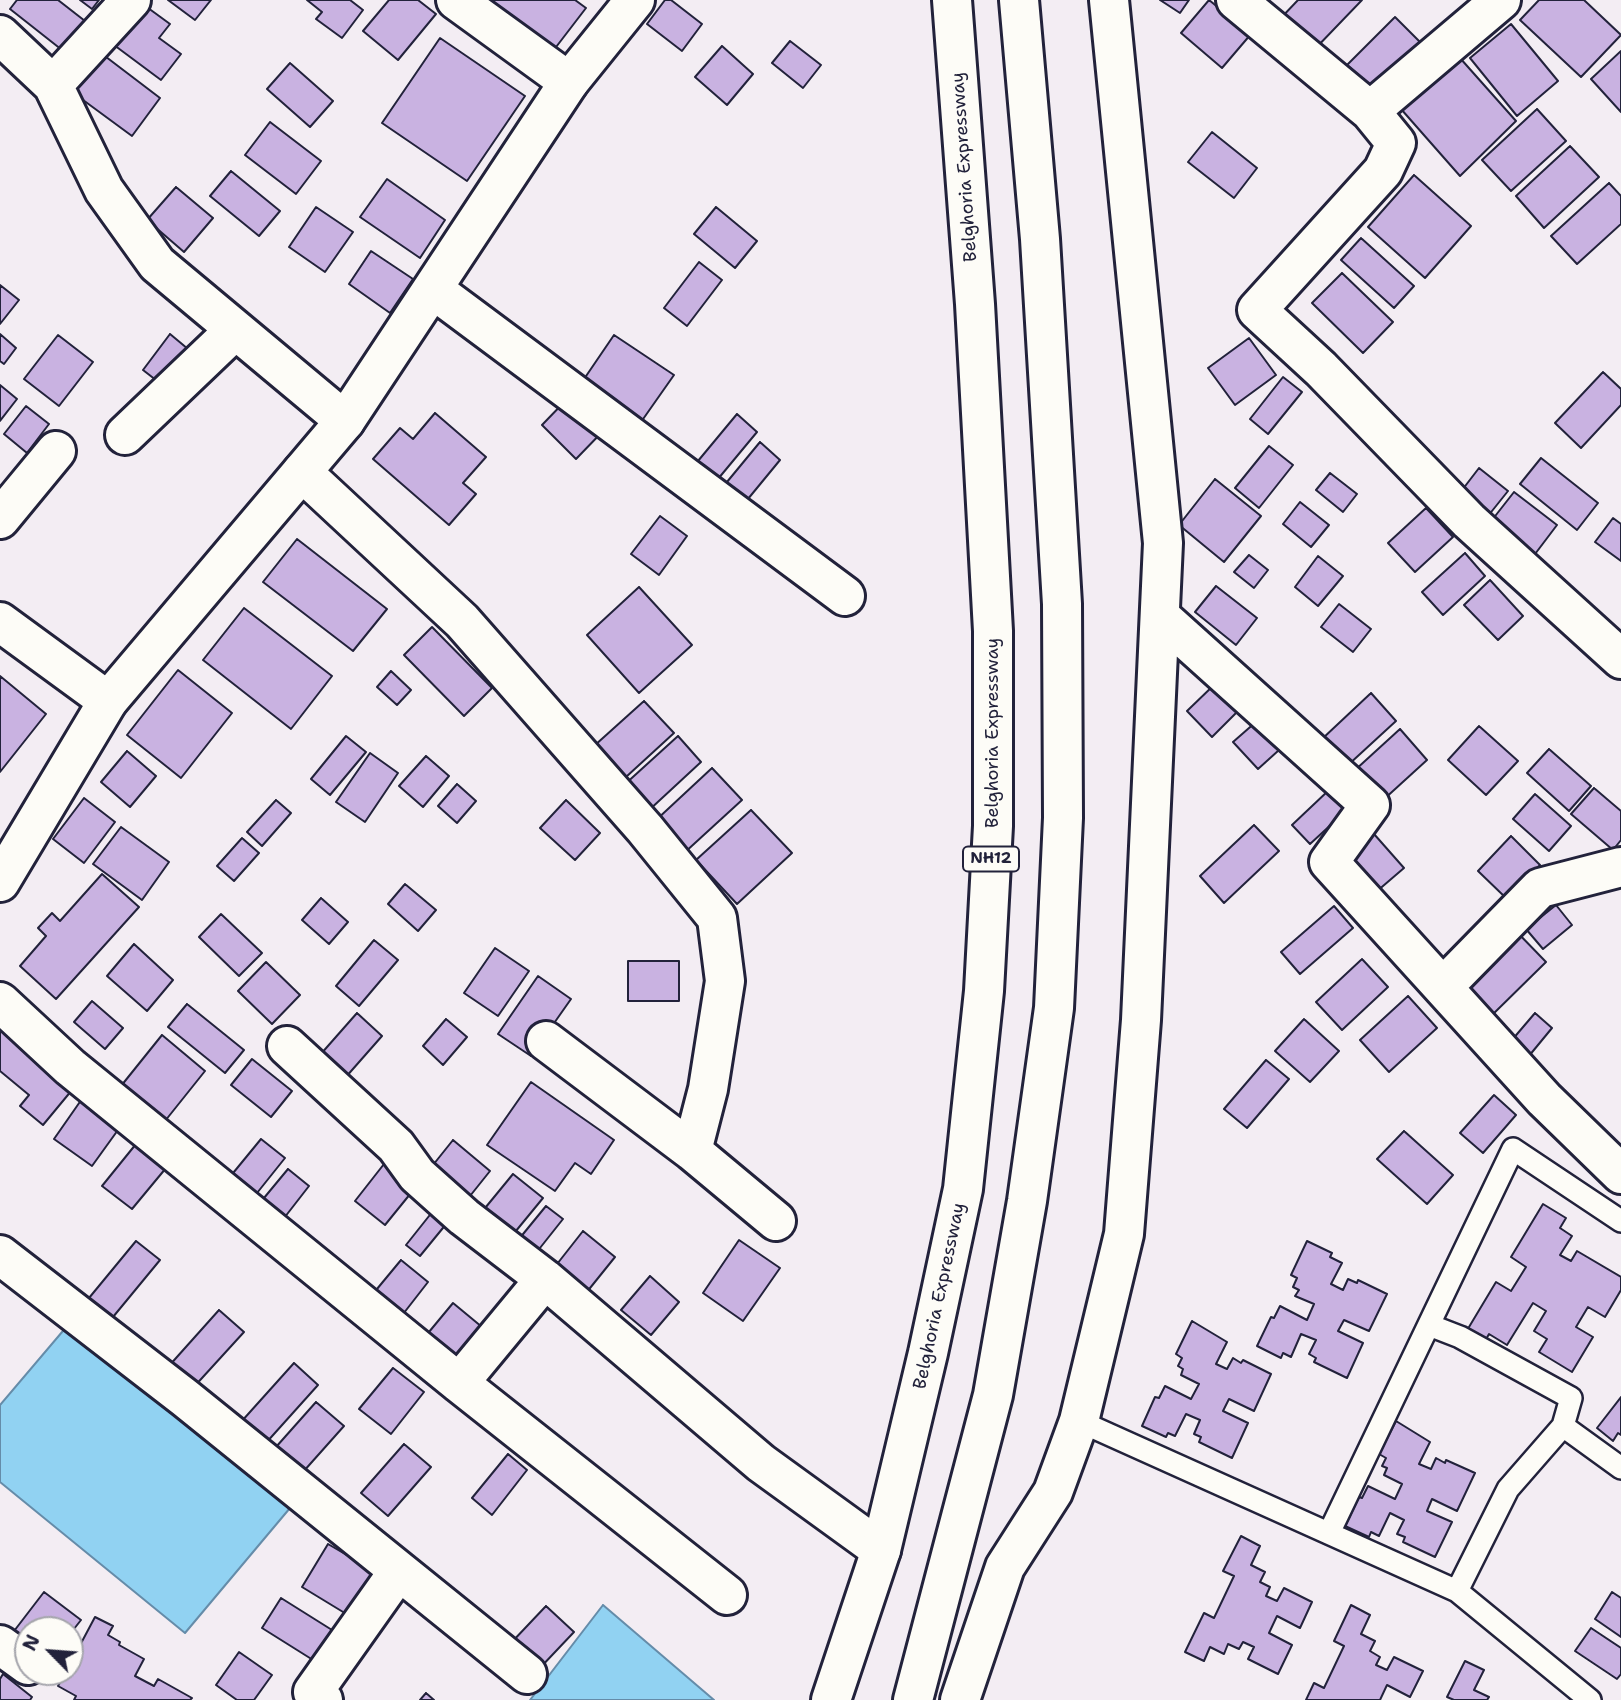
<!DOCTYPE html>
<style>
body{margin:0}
#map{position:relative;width:1621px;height:1700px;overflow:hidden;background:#f3edf3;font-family:"Shantell Sans",sans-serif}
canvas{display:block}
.north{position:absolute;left:14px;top:1616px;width:70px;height:70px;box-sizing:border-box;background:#fdfcf7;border:2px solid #a5a5ac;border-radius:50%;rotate:295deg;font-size:19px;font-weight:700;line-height:28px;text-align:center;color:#22223b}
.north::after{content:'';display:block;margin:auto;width:24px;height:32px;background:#22223b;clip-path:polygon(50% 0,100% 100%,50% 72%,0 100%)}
</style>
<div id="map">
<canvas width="1621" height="1700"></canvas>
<div class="north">N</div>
</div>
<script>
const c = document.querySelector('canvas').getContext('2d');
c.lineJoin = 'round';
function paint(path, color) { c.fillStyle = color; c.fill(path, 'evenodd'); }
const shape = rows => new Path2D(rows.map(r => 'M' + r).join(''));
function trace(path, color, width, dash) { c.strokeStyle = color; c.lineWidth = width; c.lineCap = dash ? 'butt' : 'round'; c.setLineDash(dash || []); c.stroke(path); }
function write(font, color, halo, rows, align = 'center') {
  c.font = font + ' "Shantell Sans",sans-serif'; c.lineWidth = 5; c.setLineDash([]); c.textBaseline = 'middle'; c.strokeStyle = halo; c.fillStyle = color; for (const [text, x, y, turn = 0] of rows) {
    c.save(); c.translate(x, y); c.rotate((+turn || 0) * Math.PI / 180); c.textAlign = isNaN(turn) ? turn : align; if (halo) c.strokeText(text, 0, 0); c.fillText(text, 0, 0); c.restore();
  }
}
const water = shape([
 [68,1325,290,1508,185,1633,0,1482,0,1405,68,1325],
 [603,1605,714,1700,530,1700,603,1605]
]);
paint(water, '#91d2f2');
trace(water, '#658ca9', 2);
const building = shape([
 [17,0,58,0,85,21,62,50,10,9,17,0],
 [80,0,99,0,92,9,80,0],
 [168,0,211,0,195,20,168,0],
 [307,0,350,0,363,10,342,38,316,19,322,12,307,0],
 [389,0,418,0,436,14,398,60,363,31,389,0],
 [493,0,575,0,586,8,553,51,491,4,493,0],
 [665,0,671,0,702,24,682,51,647,24,665,0],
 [1160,0,1189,0,1180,13,1160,0],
 [1209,0,1251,34,1222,68,1181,33,1209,0],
 [1298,0,1362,0,1312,52,1279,20,1298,0],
 [1539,0,1584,0,1621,35,1581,77,1520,20,1539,0],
 [144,5,170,24,159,38,181,54,161,80,114,45,144,5],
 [1395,17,1420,42,1372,87,1347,65,1395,17],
 [1511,24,1558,81,1517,116,1470,58,1511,24],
 [440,38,525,96,467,181,382,123,440,38],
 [790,41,821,65,803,88,772,63,790,41],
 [722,46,753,74,727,105,695,77,722,46],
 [93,47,160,98,132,136,64,86,93,47],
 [1621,51,1621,112,1591,79,1621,51],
 [1460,58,1516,121,1460,176,1401,109,1460,58],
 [290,63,333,101,310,127,267,89,290,63],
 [1537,109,1566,141,1511,191,1482,160,1537,109],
 [270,122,321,161,296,194,245,155,270,122],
 [1212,132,1257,168,1234,198,1188,162,1212,132],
 [1570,146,1599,177,1544,228,1516,196,1570,146],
 [231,171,280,211,259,236,210,196,231,171],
 [1414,175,1471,226,1425,278,1368,227,1414,175],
 [387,179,445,220,420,258,360,217,387,179],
 [1609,183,1621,196,1621,224,1577,264,1551,236,1609,183],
 [176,187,213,218,184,252,147,220,176,187],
 [316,207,353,232,325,272,289,247,316,207],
 [716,207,757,241,735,268,694,234,716,207],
 [1361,238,1414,286,1394,308,1341,260,1361,238],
 [371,251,413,279,390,313,349,284,371,251],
 [699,262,722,280,687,326,664,308,699,262],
 [1342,273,1393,322,1363,353,1312,303,1342,273],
 [0,285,19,300,0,324,0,285],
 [0,334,16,348,4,364,0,361,0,334],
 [170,334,188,349,161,384,143,370,170,334],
 [58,335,93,362,59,406,24,379,58,335],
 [614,335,674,375,641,422,582,382,614,335],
 [1249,338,1276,375,1235,405,1208,368,1249,338],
 [1603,372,1621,389,1621,405,1581,448,1555,423,1603,372],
 [1283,377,1302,392,1268,434,1250,419,1283,377],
 [0,385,17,399,0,421,0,385],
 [570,396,605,429,576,459,542,425,570,396],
 [26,406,49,424,27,453,4,434,26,406],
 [435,413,486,457,463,483,476,494,449,525,373,459,400,428,413,439,435,413],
 [737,414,757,432,713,485,693,467,737,414],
 [760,442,780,460,743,505,722,488,760,442],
 [1269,446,1293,465,1259,508,1235,488,1269,446],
 [1541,458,1598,503,1577,530,1520,484,1541,458],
 [1479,468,1508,491,1484,521,1456,498,1479,468],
 [1330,473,1357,494,1343,512,1316,490,1330,473],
 [1215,479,1261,516,1224,562,1179,525,1215,479],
 [1514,492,1557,525,1529,562,1485,529,1514,492],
 [1300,502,1329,525,1311,547,1283,524,1300,502],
 [1426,508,1453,537,1415,572,1388,543,1426,508],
 [660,516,687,536,659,575,631,554,660,516],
 [1613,518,1621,524,1621,561,1595,542,1613,518],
 [297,539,387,609,353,651,263,582,297,539],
 [1465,553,1485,576,1443,615,1422,592,1465,553],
 [1249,555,1268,570,1254,588,1234,572,1249,555],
 [1318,556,1343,576,1318,606,1295,587,1318,556],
 [1490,580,1523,616,1498,640,1464,605,1490,580],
 [1216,586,1257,618,1236,645,1195,612,1216,586],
 [639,587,692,645,639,693,587,635,639,587],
 [1339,604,1371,629,1353,652,1321,627,1339,604],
 [244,608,332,676,291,729,203,660,244,608],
 [432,627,492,688,464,716,404,655,432,627],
 [178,670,232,713,181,778,127,735,178,670],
 [391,671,411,690,397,705,377,687,391,671],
 [0,676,46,714,0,772,0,676],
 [1216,683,1241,708,1212,737,1187,711,1216,683],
 [1371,693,1396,721,1347,766,1322,739,1371,693],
 [644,701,674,733,614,788,584,755,644,701],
 [1265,714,1289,741,1258,769,1233,742,1265,714],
 [1479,726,1518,761,1486,795,1448,760,1479,726],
 [1400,729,1427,760,1382,801,1354,771,1400,729],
 [346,736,366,752,330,795,311,779,346,736],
 [678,736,701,762,647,812,623,786,678,736],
 [1549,749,1591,786,1569,811,1527,773,1549,749],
 [127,751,156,776,130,807,101,782,127,751],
 [370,753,398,773,365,822,336,802,370,753],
 [426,756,449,776,423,807,399,786,426,756],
 [712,768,742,800,683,854,654,822,712,768],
 [457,784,476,801,457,823,438,806,457,784],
 [1594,788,1621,811,1621,840,1613,850,1571,814,1594,788],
 [1329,790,1347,810,1310,844,1292,825,1329,790],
 [1535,794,1571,826,1549,851,1513,819,1535,794],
 [84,798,115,822,84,863,53,839,84,798],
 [276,800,291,813,262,846,247,832,276,800],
 [566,800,600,833,575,860,540,828,566,800],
 [751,810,792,853,737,904,696,860,751,810],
 [1254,825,1279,851,1224,903,1200,876,1254,825],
 [121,827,169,862,142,900,93,864,121,827],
 [1374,834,1404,868,1376,892,1347,859,1374,834],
 [1511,836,1540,865,1507,899,1478,871,1511,836],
 [242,838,259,853,234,881,217,866,242,838],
 [102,874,139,907,56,999,20,966,46,936,38,928,52,913,60,921,102,874],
 [405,884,436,910,418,931,388,904,405,884],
 [321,898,348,922,329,944,302,920,321,898],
 [1556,905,1572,925,1543,949,1526,929,1556,905],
 [1334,906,1353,928,1300,974,1281,952,1334,906],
 [221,914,262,953,239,976,199,937,221,914],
 [1514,929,1546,962,1487,1020,1455,987,1514,929],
 [374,940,398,960,359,1006,336,986,374,940],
 [134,944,173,980,147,1011,107,976,134,944],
 [495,948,529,971,498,1016,464,993,495,948],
 [1362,959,1388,987,1342,1030,1316,1002,1362,959],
 [628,961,679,961,679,1001,628,1001,628,961],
 [266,962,300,995,272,1024,238,991,266,962],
 [538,976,571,999,531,1056,498,1034,538,976],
 [1408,996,1437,1028,1389,1072,1360,1040,1408,996],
 [92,1001,123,1028,105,1049,74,1022,92,1001],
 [187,1004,244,1050,225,1073,168,1027,187,1004],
 [357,1013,382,1036,345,1078,320,1055,357,1013],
 [1535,1013,1552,1028,1524,1062,1506,1047,1535,1013],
 [446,1019,467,1037,443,1065,423,1046,446,1019],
 [1304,1019,1339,1051,1310,1082,1275,1051,1304,1019],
 [0,1030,72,1090,43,1125,20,1106,29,1095,0,1071,0,1030],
 [162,1035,205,1071,165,1121,121,1086,162,1035],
 [252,1059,292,1091,271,1117,231,1085,252,1059],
 [1266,1060,1289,1079,1247,1128,1224,1109,1266,1060],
 [531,1082,614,1140,591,1174,575,1163,555,1191,487,1145,531,1082],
 [1494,1095,1516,1115,1483,1153,1460,1133,1494,1095],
 [84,1096,123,1123,92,1166,54,1139,84,1096],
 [1404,1131,1453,1175,1427,1204,1377,1159,1404,1131],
 [261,1139,285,1158,253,1198,229,1178,261,1139],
 [453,1140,490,1171,462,1206,425,1175,453,1140],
 [136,1144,166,1168,132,1209,102,1186,136,1144],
 [384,1164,415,1188,385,1225,355,1201,384,1164],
 [288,1169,309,1186,281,1222,259,1204,288,1169],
 [513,1174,543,1198,511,1237,481,1213,513,1174],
 [1543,1204,1566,1218,1560,1228,1572,1236,1560,1255,1571,1261,1577,1251,1621,1277,1621,1290,1605,1317,1588,1307,1576,1327,1593,1337,1572,1372,1539,1352,1547,1339,1534,1331,1546,1311,1533,1303,1507,1345,1489,1334,1484,1343,1466,1332,1496,1282,1511,1291,1526,1267,1511,1257,1543,1204],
 [546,1206,563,1219,536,1253,519,1239,546,1206],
 [433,1211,447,1223,420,1256,406,1245,433,1211],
 [583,1231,615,1257,582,1298,550,1273,583,1231],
 [739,1240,780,1268,743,1321,703,1293,739,1240],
 [136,1241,160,1260,113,1317,89,1298,136,1241],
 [1307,1241,1332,1253,1330,1257,1342,1263,1331,1284,1343,1290,1348,1279,1357,1283,1358,1280,1387,1294,1369,1331,1344,1320,1338,1331,1363,1343,1347,1378,1314,1362,1316,1358,1309,1354,1316,1340,1301,1334,1291,1357,1283,1353,1281,1358,1257,1346,1271,1317,1274,1318,1280,1306,1307,1320,1314,1304,1295,1296,1299,1290,1293,1287,1297,1278,1291,1275,1307,1241],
 [401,1260,428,1282,400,1318,372,1295,401,1260],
 [650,1276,679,1302,651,1335,621,1310,650,1276],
 [453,1303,482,1327,454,1362,424,1338,453,1303],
 [219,1310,244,1332,192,1389,168,1367,219,1310],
 [1192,1321,1227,1342,1216,1364,1227,1369,1233,1358,1241,1363,1243,1360,1271,1374,1254,1411,1229,1399,1223,1411,1248,1423,1232,1458,1199,1442,1201,1437,1194,1434,1200,1420,1186,1414,1175,1436,1168,1433,1166,1437,1142,1426,1155,1397,1159,1398,1165,1386,1191,1399,1199,1384,1181,1375,1183,1369,1178,1366,1182,1358,1176,1354,1192,1321],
 [294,1363,318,1385,265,1444,241,1422,294,1363],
 [393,1368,424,1392,391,1434,359,1409,393,1368],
 [1621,1397,1621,1435,1618,1433,1613,1441,1597,1428,1621,1397],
 [316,1402,344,1426,303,1472,276,1447,316,1402],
 [1396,1421,1430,1442,1419,1464,1431,1469,1436,1458,1445,1463,1446,1460,1475,1473,1457,1511,1432,1499,1427,1511,1452,1522,1435,1557,1403,1542,1405,1537,1397,1534,1404,1520,1390,1513,1379,1536,1371,1532,1369,1537,1345,1526,1359,1497,1362,1498,1368,1486,1395,1499,1402,1484,1384,1475,1387,1468,1382,1466,1386,1458,1379,1454,1396,1421],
 [404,1444,431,1467,388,1516,361,1493,404,1444],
 [508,1454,527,1470,492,1515,472,1498,508,1454],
 [1241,1536,1260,1546,1251,1565,1265,1572,1260,1582,1270,1587,1266,1596,1277,1601,1284,1588,1312,1602,1300,1628,1277,1616,1269,1633,1292,1645,1278,1674,1248,1659,1254,1647,1243,1642,1239,1649,1228,1644,1224,1654,1210,1647,1204,1661,1185,1652,1204,1613,1214,1618,1234,1576,1223,1571,1241,1536],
 [328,1544,374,1571,348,1615,302,1587,328,1544],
 [44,1592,81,1620,70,1634,70,1630,28,1630,28,1648,11,1635,44,1592],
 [1612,1592,1621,1598,1621,1637,1595,1619,1612,1592],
 [281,1598,332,1630,313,1660,262,1628,281,1598],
 [1351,1605,1370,1615,1361,1634,1375,1641,1370,1651,1380,1657,1376,1665,1387,1670,1394,1657,1423,1671,1410,1697,1387,1685,1380,1700,1306,1700,1314,1683,1324,1688,1344,1646,1334,1641,1351,1605],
 [546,1606,574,1632,538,1670,510,1644,546,1606],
 [95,1617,113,1626,108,1635,120,1642,119,1645,144,1659,135,1676,154,1686,158,1679,192,1698,190,1700,74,1700,76,1696,58,1686,66,1672,70,1672,70,1664,95,1617],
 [1591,1628,1621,1648,1621,1674,1617,1679,1575,1651,1591,1628],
 [239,1652,272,1675,254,1700,237,1700,216,1685,239,1652],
 [1465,1661,1484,1670,1474,1690,1489,1697,1487,1700,1454,1700,1447,1697,1465,1661],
 [3,1674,32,1697,30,1700,0,1700,0,1679,3,1674],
 [426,1693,434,1700,420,1700,426,1693]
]);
paint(building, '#c9b2e1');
trace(building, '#22223b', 2);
const service = shape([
 [1429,1325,1460,1337,1571,1398,1563,1426,1508,1489,1457,1591],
 [1079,1421,1457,1591,1590,1700],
 [1563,1426,1621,1468],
 [1329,1533,1513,1149,1621,1221]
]);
const minor = shape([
 [456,0,569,82],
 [1236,0,1370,111,1501,0],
 [0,35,53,85,104,190,157,264,345,421],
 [53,85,131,0],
 [1370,111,1396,143,1383,171,1257,310,1321,369,1469,521,1621,659],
 [434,290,845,596],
 [125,435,235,330],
 [302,472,462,621,645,829,717,918,725,981,708,1089,692,1151,776,1221],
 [0,519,56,451],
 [1160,616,1370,805,1329,862,1544,1099,1621,1174],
 [0,622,108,701],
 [1443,987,1540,888,1621,867],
 [0,1002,70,1067,459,1383,727,1595],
 [546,1041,692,1151],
 [287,1046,396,1146,417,1175,464,1217,545,1279,761,1463,881,1550],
 [0,1255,185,1398,527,1674],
 [459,1383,545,1279],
 [0,1645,28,1665],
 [323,1700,313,1692,398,1572],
 [960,1700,1005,1567,1053,1492,1079,1421,1124,1234,1141,1020,1163,543,1109,0]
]);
const tertiary = shape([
 [0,882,108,701,345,421,569,82,635,0]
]);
const trunk = shape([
 [831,1700,881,1550,928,1353,963,1189,984,991,993,826,993,631,975,304,952,0],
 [913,1700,993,1395,1027,1201,1054,1008,1063,818,1062,604,1040,239,1019,0]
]);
trace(service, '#22223b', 26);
trace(minor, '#22223b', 44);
trace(tertiary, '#22223b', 44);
trace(trunk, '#22223b', 44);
trace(service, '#fdfcf7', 21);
trace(minor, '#fdfcf7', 38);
trace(tertiary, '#fdfcf7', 38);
trace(trunk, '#fdfcf7', 38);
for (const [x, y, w] of [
 [991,859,56]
]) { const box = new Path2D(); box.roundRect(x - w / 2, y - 12.5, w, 25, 5); c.fillStyle = '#fdfcf7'; c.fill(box); trace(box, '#22223b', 2); }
write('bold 16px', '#22223b', null, [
 ["NH12",991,859]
]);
write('18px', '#22223b', '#fdfcf7', [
 ["Belghoria Expressway",965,167,-94],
 ["Belghoria Expressway",993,733,-90],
 ["Belghoria Expressway",940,1296,-78]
]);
</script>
